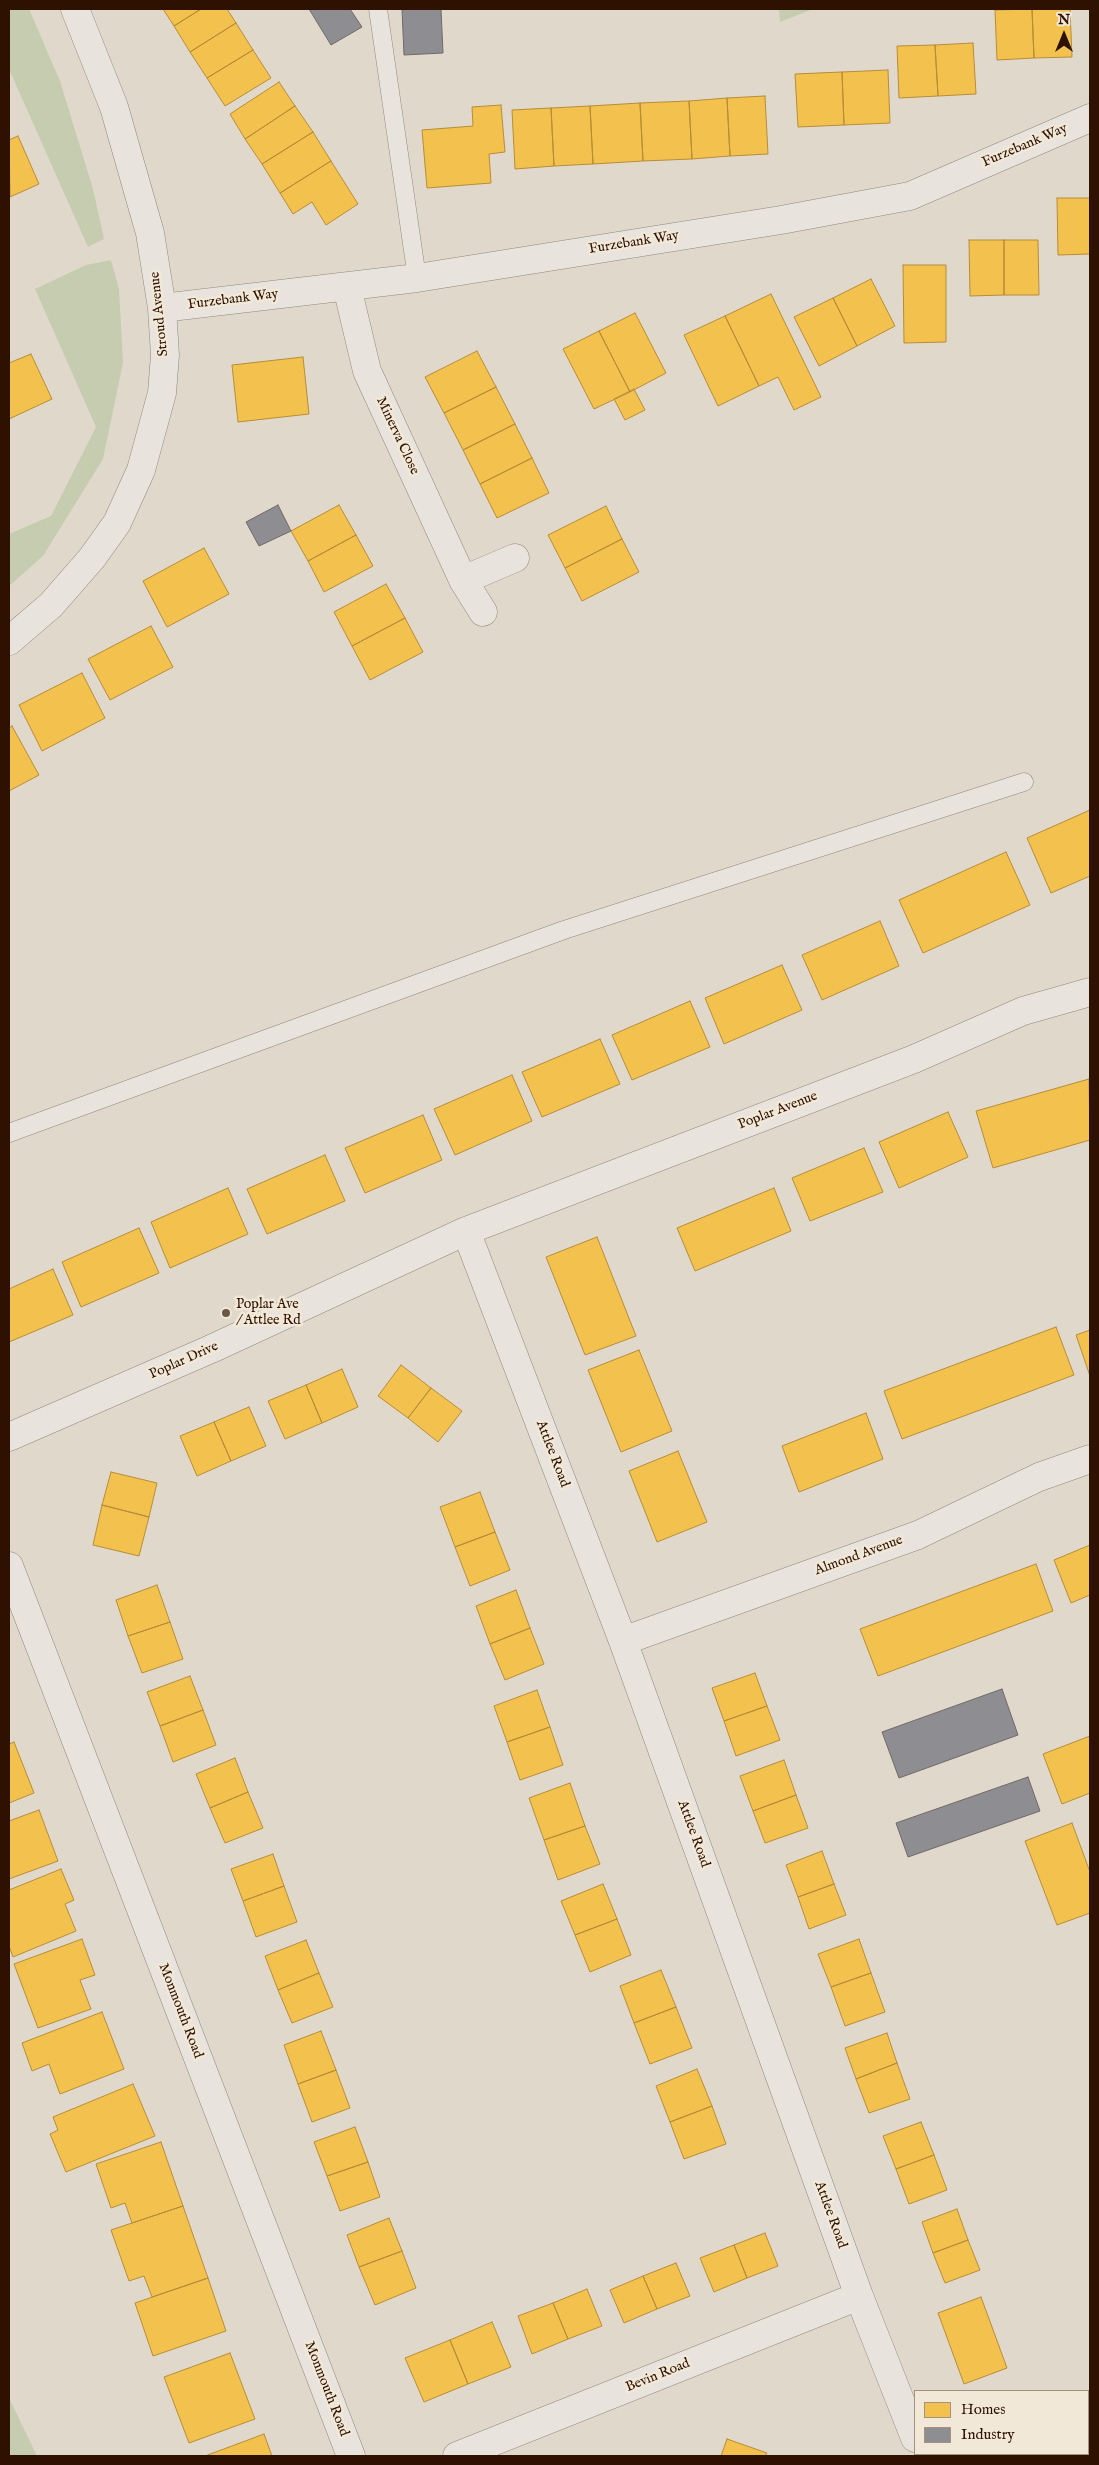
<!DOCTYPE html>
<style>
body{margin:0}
#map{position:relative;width:1099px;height:2465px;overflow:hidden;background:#e0d9cb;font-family:"IM FELL English",serif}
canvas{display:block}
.frame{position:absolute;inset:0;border:10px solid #2e1100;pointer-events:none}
.legend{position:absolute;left:914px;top:2390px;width:175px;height:65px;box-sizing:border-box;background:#f1e8d7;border:1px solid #a39281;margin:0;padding:6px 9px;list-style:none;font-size:15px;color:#2e1100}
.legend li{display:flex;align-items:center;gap:10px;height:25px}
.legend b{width:25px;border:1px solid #a39281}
.north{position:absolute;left:1039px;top:10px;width:50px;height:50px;-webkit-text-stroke:4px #f1e8d7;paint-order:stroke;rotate:0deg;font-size:14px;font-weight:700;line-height:20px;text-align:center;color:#2e1100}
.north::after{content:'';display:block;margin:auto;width:18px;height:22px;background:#2e1100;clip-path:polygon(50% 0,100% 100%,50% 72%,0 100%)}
</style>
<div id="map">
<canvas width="1099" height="2465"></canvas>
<div class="frame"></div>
<ul class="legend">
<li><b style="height:14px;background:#f2c14e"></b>Homes</li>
<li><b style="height:14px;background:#8d8d92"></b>Industry</li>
</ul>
<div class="north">N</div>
</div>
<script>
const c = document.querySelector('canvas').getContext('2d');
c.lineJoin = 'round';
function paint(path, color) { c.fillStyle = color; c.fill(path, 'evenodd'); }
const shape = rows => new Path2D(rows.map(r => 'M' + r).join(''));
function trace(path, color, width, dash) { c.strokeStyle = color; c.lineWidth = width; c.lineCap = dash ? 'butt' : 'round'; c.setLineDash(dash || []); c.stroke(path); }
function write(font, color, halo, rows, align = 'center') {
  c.font = font + ' "IM FELL English",serif'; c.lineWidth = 5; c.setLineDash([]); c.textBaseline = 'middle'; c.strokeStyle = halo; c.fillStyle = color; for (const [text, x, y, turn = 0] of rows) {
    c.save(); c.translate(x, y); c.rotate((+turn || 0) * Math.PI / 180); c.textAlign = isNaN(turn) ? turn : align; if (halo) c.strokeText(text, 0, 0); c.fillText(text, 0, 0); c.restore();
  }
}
paint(shape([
 [9,9,29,9,60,81,93,189,104,239,88,247,9,69],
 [779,9,813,9,780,22],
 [111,260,119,289,123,363,103,459,43,556,9,586,9,534,51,516,96,427,35,289,86,265],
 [9,2398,37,2456,9,2456]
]), '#c6ccaf');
const homes = shape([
 [163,9,201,9,174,26,163,9],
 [201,9,227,9,236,23,190,52,174,26,201,9],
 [1032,9,1034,58,997,60,995,10,1032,9],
 [1032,9,1070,9,1072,57,1034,58,1032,9],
 [236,23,253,50,207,78,190,52,236,23],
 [973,43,976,94,938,96,935,45,973,43],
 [935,45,938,96,899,98,897,46,935,45],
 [253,50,271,78,225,106,207,78,253,50],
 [888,70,890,123,844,125,842,72,888,70],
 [842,72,844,125,798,127,795,74,842,72],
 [279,82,295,106,245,139,230,114,279,82],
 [765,96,768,154,730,156,727,98,765,96],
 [727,98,730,156,692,159,689,101,727,98],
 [689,101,692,159,643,161,640,103,689,101],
 [640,103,643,161,593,164,590,106,640,103],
 [501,105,505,152,489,154,491,183,427,188,422,130,473,126,472,107,501,105],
 [295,106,313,132,262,164,245,139,295,106],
 [590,106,593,164,554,166,551,108,590,106],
 [551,108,554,166,515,169,512,110,551,108],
 [313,132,331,161,280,193,262,164,313,132],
 [18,136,39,184,10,197,9,140,18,136],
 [331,161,358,204,326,225,312,202,293,214,280,193,331,161],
 [1057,198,1090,198,1090,254,1058,255,1057,198],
 [969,240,1004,240,1004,295,970,296,969,240],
 [1004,240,1038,240,1039,295,1004,295,1004,240],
 [903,265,946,265,946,342,904,343,903,265],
 [871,279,895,326,857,346,833,298,871,279],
 [771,294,821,397,794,410,778,377,759,386,725,316,771,294],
 [833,298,857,346,819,366,794,317,833,298],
 [635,313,666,373,630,392,599,331,635,313],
 [725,316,759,386,718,406,684,335,725,316],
 [599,331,630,392,594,409,563,349,599,331],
 [477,351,496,387,444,413,425,377,477,351],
 [31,354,52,399,9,419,9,363,31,354],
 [303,357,309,414,238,422,232,365,303,357],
 [496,387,515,424,463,450,444,413,496,387],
 [634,389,645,410,625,420,614,399,634,389],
 [515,424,532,458,480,484,463,450,515,424],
 [532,458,549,493,497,518,480,484,532,458],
 [339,505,356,535,308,561,291,531,339,505],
 [606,506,622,539,565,568,548,535,606,506],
 [356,535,373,566,324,592,308,561,356,535],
 [622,539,639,572,582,601,565,568,622,539],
 [204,548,229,594,167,627,143,581,204,548],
 [386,584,405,618,352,646,334,612,386,584],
 [405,618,423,652,370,680,352,646,405,618],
 [151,626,173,667,110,700,88,659,151,626],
 [82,673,105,718,42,751,19,705,82,673],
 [12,726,39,775,9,791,9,728,12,726],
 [1090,810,1090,876,1051,893,1027,838,1090,810],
 [1006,852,1030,905,923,953,899,900,1006,852],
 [880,921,899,966,822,1000,802,955,880,921],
 [782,965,802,1010,724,1044,705,998,782,965],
 [690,1001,710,1047,632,1080,612,1035,690,1001],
 [600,1039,620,1084,542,1117,522,1072,600,1039],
 [512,1075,532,1121,455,1155,434,1109,512,1075],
 [1089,1079,1090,1140,993,1168,976,1111,1089,1079],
 [948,1112,968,1157,899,1188,879,1142,948,1112],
 [423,1115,442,1160,365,1193,345,1148,423,1115],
 [864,1148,883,1192,810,1221,792,1178,864,1148],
 [325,1155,345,1201,267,1234,247,1189,325,1155],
 [228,1188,248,1234,170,1268,151,1222,228,1188],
 [774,1188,791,1231,695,1271,677,1228,774,1188],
 [139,1228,159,1273,81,1307,62,1262,139,1228],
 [597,1237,636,1336,585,1355,546,1257,597,1237],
 [53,1269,73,1315,9,1342,9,1289,53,1269],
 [1056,1327,1074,1375,902,1439,884,1391,1056,1327],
 [1090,1330,1090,1376,1076,1335,1090,1330],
 [639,1350,672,1431,621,1452,588,1370,639,1350],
 [401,1365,431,1388,408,1418,378,1396,401,1365],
 [342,1369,358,1407,322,1423,306,1385,342,1369],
 [306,1385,322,1423,285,1439,268,1401,306,1385],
 [431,1388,462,1411,438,1442,408,1418,431,1388],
 [249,1407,266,1446,231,1461,214,1422,249,1407],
 [866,1413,883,1459,799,1492,782,1446,866,1413],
 [214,1422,231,1461,197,1476,180,1436,214,1422],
 [678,1451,707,1522,657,1542,629,1471,678,1451],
 [111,1472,157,1483,149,1517,102,1505,111,1472],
 [480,1492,495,1532,455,1547,440,1507,480,1492],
 [102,1505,149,1517,139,1556,93,1545,102,1505],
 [495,1532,510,1570,470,1586,455,1547,495,1532],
 [1090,1545,1090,1595,1071,1603,1054,1560,1090,1545],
 [1036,1564,1053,1611,878,1676,860,1629,1036,1564],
 [157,1585,170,1622,128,1636,116,1600,157,1585],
 [516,1590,530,1628,490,1644,476,1606,516,1590],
 [170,1622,183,1659,142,1673,128,1636,170,1622],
 [530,1628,544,1664,505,1680,490,1644,530,1628],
 [755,1673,767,1706,724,1721,712,1688,755,1673],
 [190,1676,203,1710,160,1726,147,1692,190,1676],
 [537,1690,550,1727,507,1742,494,1706,537,1690],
 [767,1706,780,1740,736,1756,724,1721,767,1706],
 [203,1710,216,1745,173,1762,160,1726,203,1710],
 [550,1727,563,1765,520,1780,507,1742,550,1727],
 [1090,1736,1090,1793,1062,1804,1043,1754,1090,1736],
 [14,1742,34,1793,9,1803,9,1744,14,1742],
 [235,1758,248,1792,210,1808,196,1774,235,1758],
 [784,1760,796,1795,753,1811,740,1776,784,1760],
 [570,1783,585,1826,544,1840,529,1798,570,1783],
 [248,1792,263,1828,225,1843,210,1808,248,1792],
 [796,1795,808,1828,765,1843,753,1811,796,1795],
 [39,1810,58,1861,9,1879,9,1821,39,1810],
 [1072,1823,1090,1872,1090,1913,1057,1925,1025,1841,1072,1823],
 [585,1826,600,1864,558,1880,544,1840,585,1826],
 [822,1851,834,1884,798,1897,786,1865,822,1851],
 [273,1854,284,1886,243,1901,231,1869,273,1854],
 [61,1869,74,1900,65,1904,76,1931,13,1957,9,1946,9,1890,61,1869],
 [603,1884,617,1919,575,1935,561,1901,603,1884],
 [834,1884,846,1915,809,1929,798,1897,834,1884],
 [284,1886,297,1922,256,1937,243,1901,284,1886],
 [617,1919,631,1955,590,1972,575,1935,617,1919],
 [82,1939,95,1975,80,1980,91,2009,38,2028,14,1964,82,1939],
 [859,1939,871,1973,831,1987,818,1954,859,1939],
 [306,1940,319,1973,278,1990,265,1956,306,1940],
 [661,1970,676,2007,634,2023,620,1986,661,1970],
 [319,1973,333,2007,292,2023,278,1990,319,1973],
 [871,1973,885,2012,845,2026,831,1987,871,1973],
 [676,2007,692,2048,650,2064,634,2023,676,2007],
 [102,2012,124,2069,60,2094,49,2064,32,2071,22,2043,102,2012],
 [321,2031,336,2070,298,2084,284,2045,321,2031],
 [887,2033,897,2063,856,2079,845,2048,887,2033],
 [897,2063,910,2099,869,2113,856,2079,897,2063],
 [697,2069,712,2106,670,2122,656,2086,697,2069],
 [336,2070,350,2108,312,2122,298,2084,336,2070],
 [133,2084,155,2136,66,2172,50,2134,58,2130,53,2117,133,2084],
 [712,2106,726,2144,684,2159,670,2122,712,2106],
 [921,2122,934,2155,896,2169,883,2136,921,2122],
 [355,2127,368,2162,327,2176,314,2142,355,2127],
 [161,2142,183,2206,132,2223,125,2203,111,2208,96,2164,161,2142],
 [934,2155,947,2190,909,2204,896,2169,934,2155],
 [368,2162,380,2197,340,2211,327,2176,368,2162],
 [183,2206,208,2278,152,2297,144,2276,129,2281,111,2230,183,2206],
 [957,2209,968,2240,933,2253,922,2222,957,2209],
 [389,2218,402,2251,359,2267,347,2235,389,2218],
 [765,2233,778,2266,747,2278,734,2245,765,2233],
 [968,2240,980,2270,945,2283,933,2253,968,2240],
 [734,2245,747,2278,714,2292,700,2258,734,2245],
 [402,2251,416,2288,375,2305,359,2267,402,2251],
 [676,2263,690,2296,657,2309,643,2276,676,2263],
 [643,2276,657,2309,624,2323,610,2290,643,2276],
 [208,2278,226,2331,153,2356,135,2303,208,2278],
 [587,2289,602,2326,568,2339,553,2303,587,2289],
 [981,2297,1007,2368,964,2384,938,2313,981,2297],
 [553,2303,568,2339,532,2354,518,2316,553,2303],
 [492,2322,511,2367,468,2384,450,2340,492,2322],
 [450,2340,468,2384,424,2402,405,2358,450,2340],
 [230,2353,255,2419,189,2443,164,2377,230,2353],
 [264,2434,272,2456,205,2456,264,2434],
 [727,2439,767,2453,765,2456,721,2456,727,2439]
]);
paint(homes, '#f2c14e');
trace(homes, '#b78c37', 1);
const industry = shape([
 [309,9,350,9,362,27,331,45,309,9],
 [402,9,441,9,443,53,404,55,402,9],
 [278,505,291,531,259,546,246,522,278,505],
 [1002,1689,1018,1735,899,1778,882,1732,1002,1689],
 [1028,1777,1040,1811,908,1857,896,1823,1028,1777]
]);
paint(industry, '#8d8d92');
trace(industry, '#706866', 1);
const service = shape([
 [378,9,417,278],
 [9,1133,564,930,1024,782]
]);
const minor = shape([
 [347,287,367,371,463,580,483,612],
 [162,308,417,278,781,220,910,196,1090,118],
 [463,580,515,558],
 [9,641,51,605,92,558,117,523,141,470,162,393,165,355,162,308,150,233,114,107,75,9],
 [466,1231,623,1641,859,2296,915,2438],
 [9,1437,211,1349,466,1231,914,1059,1023,1011,1090,992],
 [9,1566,351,2456],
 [623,1641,918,1535,1039,1477,1090,1459],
 [1088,2426,1090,2425],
 [457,2456,859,2296],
 [1003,2456,1010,2454]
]);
trace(service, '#90887e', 19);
trace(minor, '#90887e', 29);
trace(service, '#e8e3dc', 18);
trace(minor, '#e8e3dc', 28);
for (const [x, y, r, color] of [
 [226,1313,5,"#6c5747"]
]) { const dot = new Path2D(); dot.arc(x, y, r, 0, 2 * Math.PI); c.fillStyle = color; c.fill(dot); trace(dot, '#f1e8d7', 2); }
write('14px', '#2e1100', '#f1e8d7', [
 ["Furzebank Way",1025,146,-23],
 ["Furzebank Way",634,243,-9],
 ["Furzebank Way",233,300,-7],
 ["Stroud Avenue",160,314,-96],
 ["Minerva Close",397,436,65],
 ["Poplar Avenue",778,1111,-21],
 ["Poplar Drive",184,1361,-24],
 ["Attlee Road",552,1454,69],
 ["Almond Avenue",859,1556,-20],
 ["Attlee Road",693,1834,70],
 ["Monmouth Road",180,2011,69],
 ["Attlee Road",830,2215,70],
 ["Bevin Road",658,2376,-22],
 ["Monmouth Road",326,2389,69]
]);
write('14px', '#2e1100', '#f1e8d7', [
 ["Poplar Ave",236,1305],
 ["/ Attlee Rd",236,1321]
], 'left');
</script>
